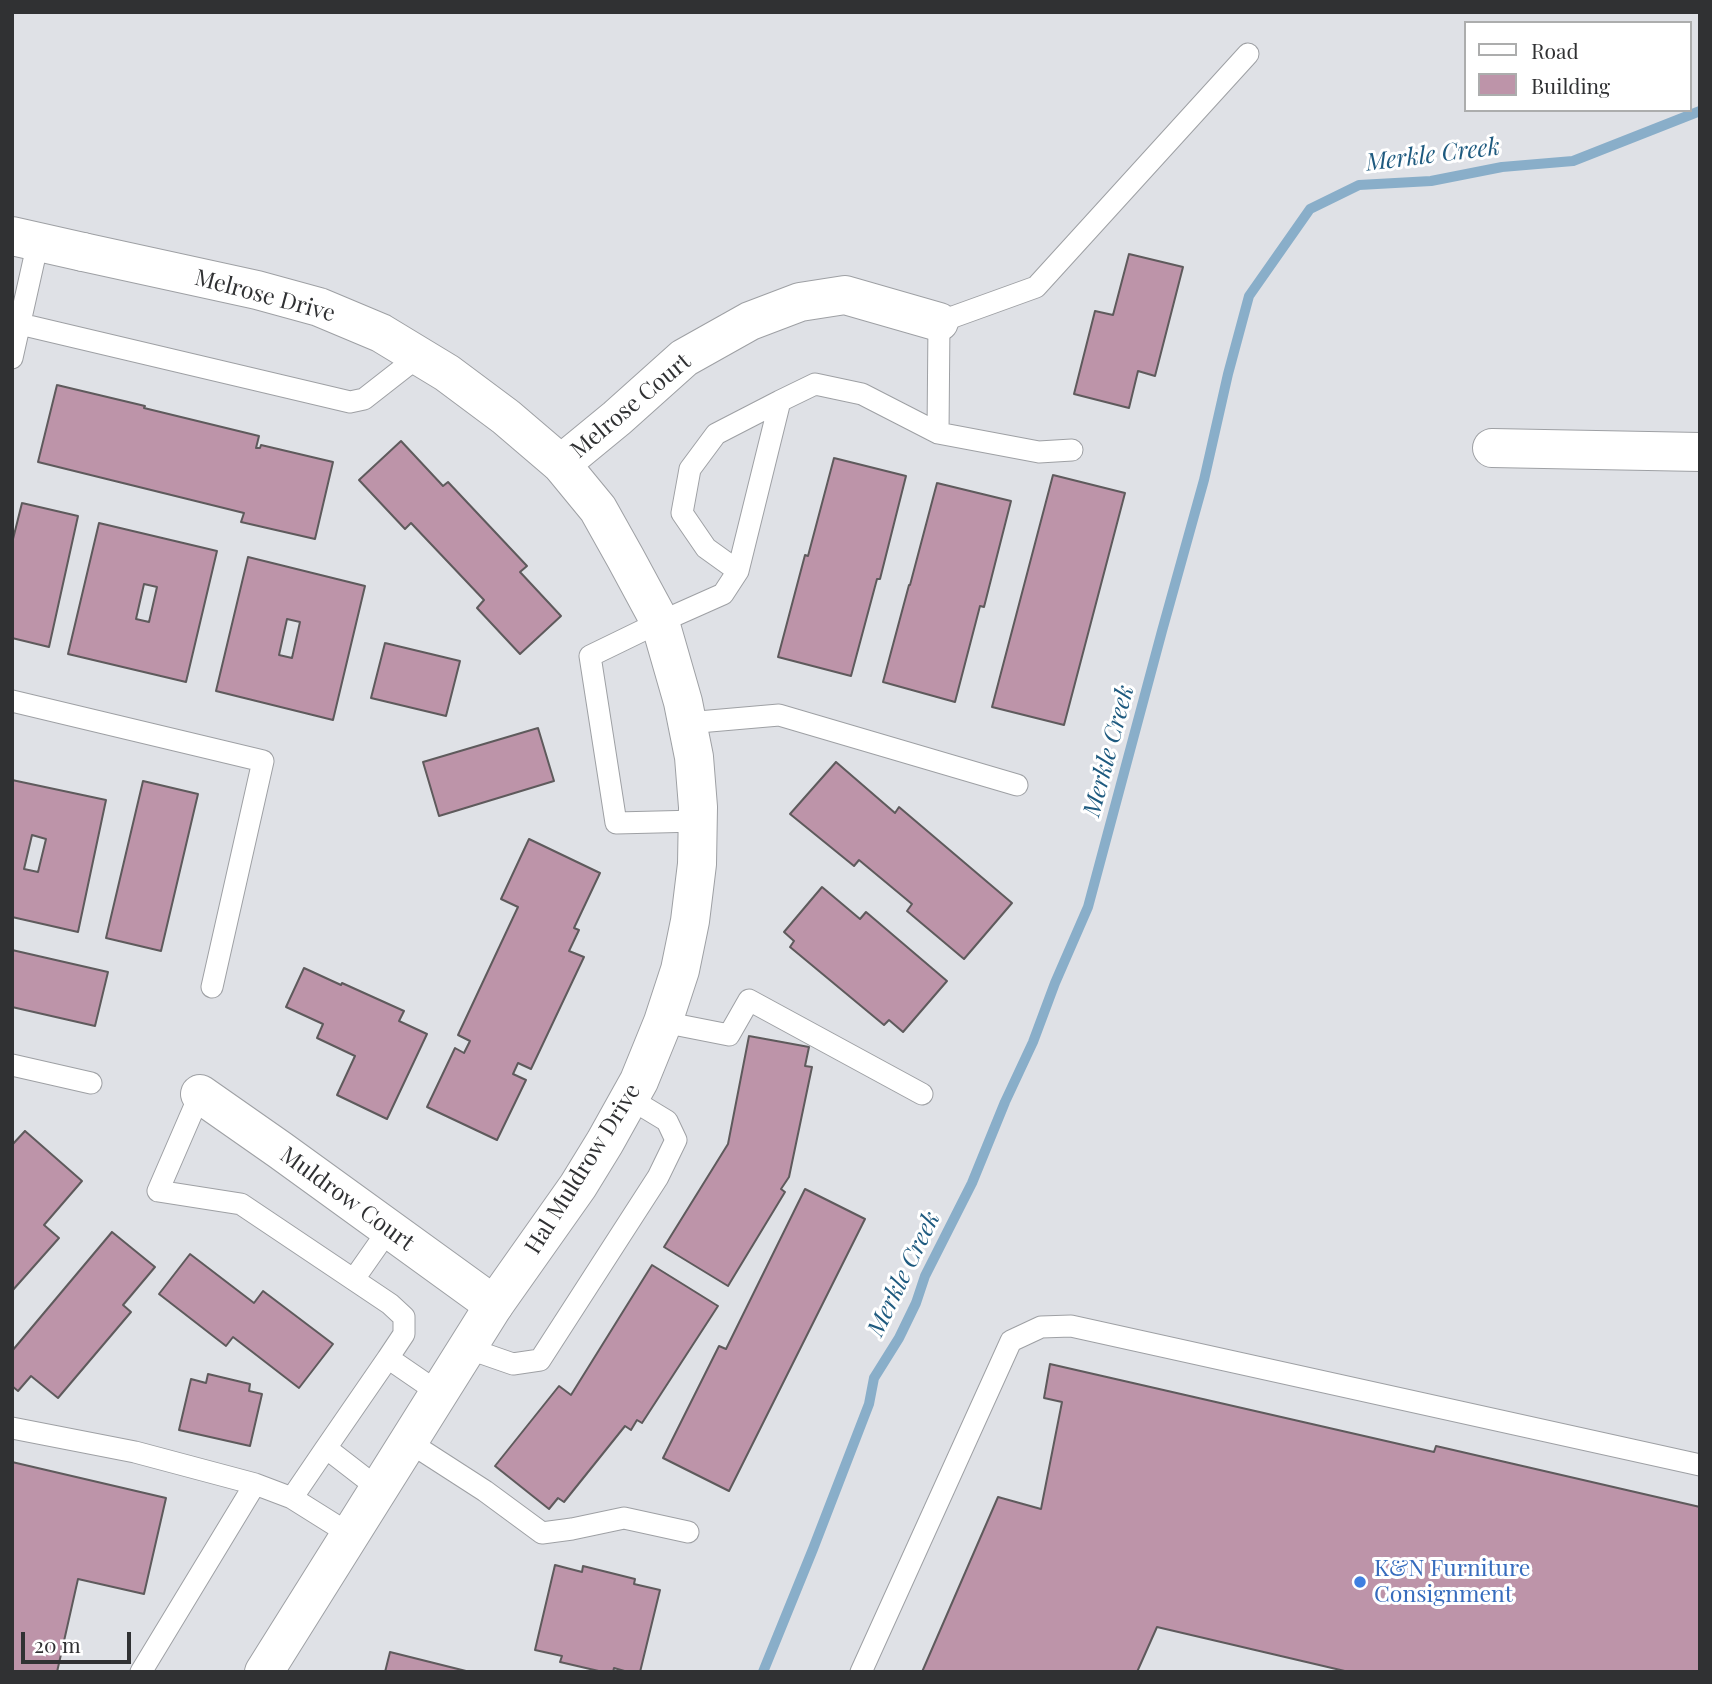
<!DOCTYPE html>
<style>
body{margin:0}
#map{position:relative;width:1712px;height:1684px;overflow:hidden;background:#dfe1e6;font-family:"Playfair Display",serif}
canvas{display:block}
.frame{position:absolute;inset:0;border:14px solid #303133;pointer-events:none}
.legend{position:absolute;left:1464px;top:21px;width:228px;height:91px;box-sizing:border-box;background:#fff;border:2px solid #acadad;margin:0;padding:9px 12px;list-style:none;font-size:21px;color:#303133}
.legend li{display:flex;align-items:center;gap:14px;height:35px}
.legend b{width:35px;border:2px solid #acadad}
.scale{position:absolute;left:21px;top:1632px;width:110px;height:32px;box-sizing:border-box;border:4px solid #303133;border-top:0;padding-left:9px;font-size:21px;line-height:24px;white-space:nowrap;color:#303133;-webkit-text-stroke:5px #fff;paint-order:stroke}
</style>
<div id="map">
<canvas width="1712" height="1684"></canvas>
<div class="frame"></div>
<ul class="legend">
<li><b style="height:9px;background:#fff"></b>Road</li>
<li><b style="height:19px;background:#bd94a9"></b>Building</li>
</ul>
<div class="scale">20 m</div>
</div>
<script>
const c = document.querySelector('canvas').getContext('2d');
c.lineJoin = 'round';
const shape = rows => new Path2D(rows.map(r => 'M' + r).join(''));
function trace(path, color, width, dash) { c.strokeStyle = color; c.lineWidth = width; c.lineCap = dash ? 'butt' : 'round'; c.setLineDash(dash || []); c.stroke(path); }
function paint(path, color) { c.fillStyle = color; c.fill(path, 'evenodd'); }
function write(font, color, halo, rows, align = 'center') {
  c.font = font + ' "Playfair Display",serif'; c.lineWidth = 6; c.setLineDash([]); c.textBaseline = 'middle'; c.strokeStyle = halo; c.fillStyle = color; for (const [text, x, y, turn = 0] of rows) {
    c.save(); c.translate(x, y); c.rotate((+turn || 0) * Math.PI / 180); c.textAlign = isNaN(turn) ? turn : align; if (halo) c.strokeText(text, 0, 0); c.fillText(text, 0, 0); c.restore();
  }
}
trace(shape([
 [763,1672,813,1549,869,1404,874,1378,899,1338,916,1303,925,1276,972,1183,1005,1102,1033,1042,1055,983,1088,907,1162,631,1204,480,1228,374,1249,296,1310,209,1359,185,1431,181,1502,167,1573,161,1700,111]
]), '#89aec9', 10);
const building = shape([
 [1129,254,1183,267,1155,376,1138,371,1129,408,1074,394,1095,311,1113,315,1129,254],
 [57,385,145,406,144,408,259,436,256,448,260,448,261,445,333,462,315,539,241,522,244,513,38,462,57,385],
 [401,441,443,486,448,482,527,566,520,572,561,616,520,654,477,608,484,600,411,523,405,529,359,480,401,441],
 [834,458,906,476,880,579,877,579,851,676,778,657,805,555,808,556,834,458],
 [1053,475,1125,493,1064,725,992,707,1053,475],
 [937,483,1011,501,984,607,980,606,955,702,883,682,909,585,910,585,937,483],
 [22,503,78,516,49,647,12,638,12,543,22,503],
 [99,523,217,551,186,682,68,654,99,523],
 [144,584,157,587,149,622,136,619,144,584],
 [248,557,365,586,333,720,216,691,248,557],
 [287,619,300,622,292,658,279,655,287,619],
 [385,643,460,661,446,716,371,698,385,643],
 [538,728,554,781,439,816,423,762,538,728],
 [836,762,895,813,899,807,1012,903,964,959,907,911,912,904,859,860,854,866,790,814,836,762],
 [12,780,106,800,78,932,12,917,12,780],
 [32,835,46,839,38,872,24,869,32,835],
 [143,781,198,794,161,951,106,938,143,781],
 [529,839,600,873,574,928,579,930,569,951,584,957,531,1069,518,1063,513,1074,526,1080,497,1140,427,1107,455,1048,464,1053,470,1041,458,1035,518,907,501,899,529,839],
 [822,887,860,919,866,912,947,981,903,1032,889,1020,884,1025,790,947,794,941,784,932,822,887],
 [12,950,108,972,95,1026,12,1007,12,950],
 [304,968,341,985,342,983,404,1011,399,1021,427,1034,387,1119,337,1095,355,1056,317,1038,323,1024,286,1007,304,968],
 [749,1036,809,1047,805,1066,812,1067,789,1177,781,1189,785,1192,728,1286,664,1247,728,1144,749,1036],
 [25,1131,82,1181,44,1225,59,1238,12,1291,12,1145,25,1131],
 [805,1189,865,1219,729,1491,663,1458,719,1346,726,1349,805,1189],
 [112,1232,155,1267,123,1305,131,1312,58,1398,31,1376,18,1391,12,1386,12,1351,112,1232],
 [190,1254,254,1303,263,1291,333,1344,299,1388,233,1337,226,1346,159,1294,190,1254],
 [652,1265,718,1306,642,1423,637,1420,631,1430,625,1426,564,1502,558,1498,549,1509,495,1466,559,1386,571,1395,652,1265],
 [1050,1364,1434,1452,1436,1446,1700,1507,1700,1672,1349,1672,1157,1627,1137,1672,922,1672,998,1497,1041,1509,1062,1402,1044,1398,1050,1364],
 [208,1374,250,1384,249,1391,262,1394,250,1446,179,1430,191,1379,206,1383,208,1374],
 [12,1462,166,1498,144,1594,78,1579,57,1672,12,1672,12,1462],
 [555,1565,582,1572,583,1566,635,1579,634,1584,660,1590,640,1672,628,1672,614,1668,613,1672,603,1672,560,1662,562,1656,535,1650,555,1565],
 [390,1652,470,1672,385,1672,390,1652]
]);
paint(building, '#bd94a9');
trace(building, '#5e5a5c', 2);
const lane = shape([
 [20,324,350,402,364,399,419,356],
 [12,358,38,242],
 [938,433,939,322,1036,287,1248,54],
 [738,571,706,548,682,513,690,469,716,434,780,401],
 [12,701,263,761,212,987],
 [687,723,779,715,1017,785],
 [698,821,616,823,590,656,660,622,723,594,738,571,780,401,815,384,862,394,938,433,1039,452,1072,450],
 [663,1022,729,1035,749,1000,922,1094],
 [12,1065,91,1083],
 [200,1094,158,1191,241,1204,390,1304,404,1317,404,1334,388,1358],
 [354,1279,389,1229],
 [467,1348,513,1364,540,1360,658,1177,676,1140,667,1121,629,1098],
 [12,1428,135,1452,255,1484,292,1498,351,1535],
 [409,1442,485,1491,542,1533,572,1529,624,1518,688,1532],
 [379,1489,326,1448,388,1358,439,1393],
 [292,1498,326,1448],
 [141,1672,255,1484],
 [861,1672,1011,1341,1041,1327,1071,1326,1700,1465]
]);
const street = shape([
 [12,236,83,252],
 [1492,448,1700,452],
 [561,464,617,418,684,358,750,321,800,302,845,295,939,322],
 [200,1094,280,1150,494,1305]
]);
const secondary = shape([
 [83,252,257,290,319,307,381,333,447,373,506,417,561,464,598,509,626,559,660,622,683,702,694,757,698,807,697,864,690,921,680,970,663,1022,639,1081,605,1142,578,1186,494,1305,264,1672]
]);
trace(lane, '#9ea0a4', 23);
trace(street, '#9ea0a4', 40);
trace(secondary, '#9ea0a4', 40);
trace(lane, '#fff', 21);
trace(street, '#fff', 38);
trace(secondary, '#fff', 38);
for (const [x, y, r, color] of [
 [1360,1582,7,"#3f7fe0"]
]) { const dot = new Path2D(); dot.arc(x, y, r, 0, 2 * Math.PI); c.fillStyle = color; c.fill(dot); trace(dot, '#fff', 2.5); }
write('23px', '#303133', '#fff', [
 ["Melrose Drive",265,296,15],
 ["Melrose Court",631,406,-40],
 ["Hal Muldrow Drive",583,1169,-58],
 ["Muldrow Court",347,1199,36]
]);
write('23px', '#366cbe', '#fff', [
 ["K&N Furniture",1374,1569],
 ["Consignment",1374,1595]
], 'left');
write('italic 24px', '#1e5a7f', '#fff', [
 ["Merkle Creek",1433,155,-7],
 ["Merkle Creek",1109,751,-75],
 ["Merkle Creek",904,1274,-64]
]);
</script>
